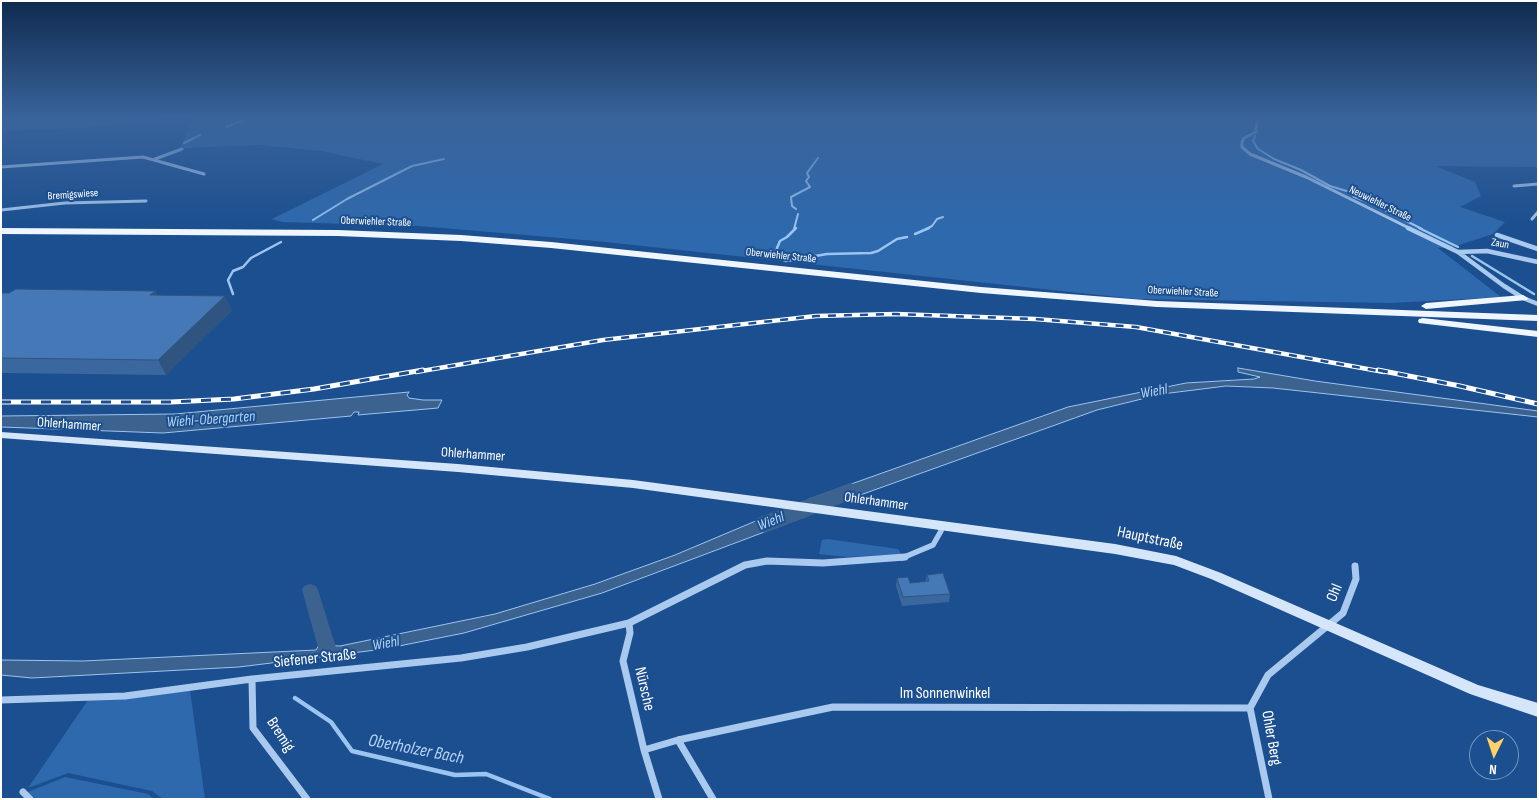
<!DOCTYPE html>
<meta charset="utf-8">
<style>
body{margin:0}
#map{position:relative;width:1539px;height:800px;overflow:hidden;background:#1b4f8f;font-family:"Sofia Sans Condensed",sans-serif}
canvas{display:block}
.frame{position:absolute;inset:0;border:2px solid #fff;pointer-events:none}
.north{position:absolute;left:1469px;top:730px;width:50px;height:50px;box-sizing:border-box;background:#1b4f8f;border:1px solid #7695bc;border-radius:50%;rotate:184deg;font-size:14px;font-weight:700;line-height:20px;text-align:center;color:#fff}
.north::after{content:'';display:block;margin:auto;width:18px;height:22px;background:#ffd166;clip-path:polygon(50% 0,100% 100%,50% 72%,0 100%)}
</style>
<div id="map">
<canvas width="1539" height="800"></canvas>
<div class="frame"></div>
<div class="north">N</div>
</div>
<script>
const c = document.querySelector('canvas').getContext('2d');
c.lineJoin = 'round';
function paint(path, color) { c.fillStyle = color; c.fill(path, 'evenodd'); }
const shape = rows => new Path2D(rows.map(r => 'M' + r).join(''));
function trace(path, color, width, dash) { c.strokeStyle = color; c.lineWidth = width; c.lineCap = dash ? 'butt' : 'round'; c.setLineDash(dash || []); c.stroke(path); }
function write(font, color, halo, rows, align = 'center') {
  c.font = font + ' "Sofia Sans Condensed",sans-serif'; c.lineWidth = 4; c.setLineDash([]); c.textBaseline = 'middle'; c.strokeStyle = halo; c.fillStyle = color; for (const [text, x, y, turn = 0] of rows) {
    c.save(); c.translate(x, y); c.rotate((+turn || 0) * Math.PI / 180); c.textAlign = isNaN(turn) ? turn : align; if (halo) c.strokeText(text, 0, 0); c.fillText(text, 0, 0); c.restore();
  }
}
paint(shape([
 [1,118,166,118,84,128,1,131],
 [195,118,1538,118,1538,167,1435,166,1475,182,1481,196,1460,207,1505,222,1493,234,1453,247,1438,248,1501,297,1392,303,1136,299,596,241,419,226,282,222,272,219,383,164,321,151,260,145,204,147,180,149,188,129],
 [828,539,898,549,901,554,846,557,819,554,822,540],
 [190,690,205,799,163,799,152,791,68,773,28,788,88,700],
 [65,777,148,794,154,799,36,799,28,792]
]), '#2e69ad');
const water = shape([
 [1238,368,1315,381,1538,411,1538,417,1273,388,1226,386,1162,394,1097,410,838,503,809,499,1068,407,1186,383,1254,379,1260,377,1238,372,1238,368],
 [409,392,407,395,409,398,423,400,442,400,438,408,358,415,359,412,354,412,351,416,163,433,1,427,1,416,175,414,409,392],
 [777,512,807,516,602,593,464,633,384,649,239,667,32,678,1,675,1,660,83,661,316,650,319,645,340,646,495,614,595,584,675,555,777,512]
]);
paint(water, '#3c6290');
trace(water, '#9cc4f0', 1);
trace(shape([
 [226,127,249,118],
 [1255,136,1253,141,1258,149,1274,159,1301,170,1330,186,1350,192,1354,197,1371,203,1422,229],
 [184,143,200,135],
 [796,209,792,206,791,197,810,187,806,181,809,177,807,173,818,158],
 [313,220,347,199,412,166,444,159],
 [794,229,798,214],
 [926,229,932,226,937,219,943,217]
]), '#9cc4f0', 2);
trace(shape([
 [796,228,787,237,780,241,777,248,777,253,781,259,786,261,827,254,871,253,878,251,897,239,907,237],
 [1419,228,1458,247],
 [915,234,929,228],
 [1472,256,1534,294],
 [233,294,228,280,233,271,243,267,251,258,281,242]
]), '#9cc4f0', 2.5);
trace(shape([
 [295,698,331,722,352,751,455,775,486,774,550,799]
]), '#9cc4f0', 4.5);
paint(shape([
 [310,584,316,586,318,590,337,651,334,656,328,658,322,656,319,651,302,590,304,586,310,584]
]), '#3c6290');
paint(shape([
 [850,483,858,485,861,491,858,497,765,533,757,530,753,524,757,518,850,483]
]), '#3c6290');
trace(shape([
 [1257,118,1256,132,1244,138,1242,142,1242,147,1250,154,1306,177,1411,229],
 [155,159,182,149],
 [1,167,143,157,204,174],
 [1514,186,1538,184],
 [1,210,65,203,146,201],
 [1532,219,1538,212]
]), '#a9c9ee', 3);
trace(shape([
 [1408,228,1458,252,1504,286,1523,298,1538,304],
 [1497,235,1538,249],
 [1458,252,1487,251,1538,262]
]), '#a9c9ee', 4.5);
trace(shape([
 [902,558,933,545,941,531,940,525]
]), '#a9c9ee', 5.5);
trace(shape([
 [629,623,630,633,623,661,644,750,659,799],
 [252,679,253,728,307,799],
 [1,700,125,696,252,679,461,658,527,647,629,623,745,565,767,561,823,563,905,557],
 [678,740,713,799],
 [644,750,678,740,833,707,1250,708],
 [23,792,30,799],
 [1269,799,1250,708,1268,675,1343,613,1356,579,1355,566]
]), '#a9c9ee', 7);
paint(shape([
 [1,432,458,464,633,480,1115,544,1176,556,1221,573,1478,685,1538,703,1538,717,1470,694,1211,579,1174,565,1115,554,633,488,458,472,1,438,1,432]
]), '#d6e6fa');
paint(shape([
 [1,228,338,230,461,235,551,242,981,287,1157,301,1538,315,1538,321,1157,307,981,293,551,248,461,241,338,236,1,234,1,228],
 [1523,295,1528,298,1527,300,1426,309,1421,306,1426,303,1523,295],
 [1423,318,1538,331,1538,337,1419,323,1418,321,1419,319,1423,318]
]), '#f0f6ff');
const railFar1 = shape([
 [416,372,603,340,816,316,896,314,1035,319,1136,327,1384,372]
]);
const rail = shape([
 [1378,370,1460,386,1538,404],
 [1,402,171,402,234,399,314,389,423,370]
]);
trace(railFar1, '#fff', 4.5);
trace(rail, '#fff', 5);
trace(railFar1, '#1b4f8f', 2.5, [8]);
trace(rail, '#1b4f8f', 3, [10]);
paint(shape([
 [1,293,158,295,232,310,166,375,1,373],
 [927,575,950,594,949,602,902,606,896,586,897,578,910,583,925,582]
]), '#3a679d');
paint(shape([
 [156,291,162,305,150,295],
 [225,296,232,310,166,375,158,360]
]), '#305480');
const building = shape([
 [16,289,156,291,150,295,225,296,158,360,1,358,1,293,9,293,16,289],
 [943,573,950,594,903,597,897,578,908,577,910,583,929,581,927,575,943,573]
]);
paint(building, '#4478b7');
trace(building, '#305480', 1);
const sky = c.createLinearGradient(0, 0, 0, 230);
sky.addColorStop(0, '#0f2b4f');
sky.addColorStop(0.51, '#39639b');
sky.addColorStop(1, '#39639b00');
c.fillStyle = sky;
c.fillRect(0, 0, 1539, 230);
write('11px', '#fff', '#1b4f8f', [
 ["Bremigswiese",73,195,-4],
 ["Neuwiehler Straße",1380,204,26],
 ["Oberwiehler Straße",376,222,2],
 ["Zaun",1500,244,10],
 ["Oberwiehler Straße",781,256,6],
 ["Oberwiehler Straße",1183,292,3]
]);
write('14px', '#fff', '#1b4f8f', [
 ["Ohlerhammer",69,425,4],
 ["Ohlerhammer",473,455,4],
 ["Ohlerhammer",876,502,8]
]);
write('italic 15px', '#b5d3f5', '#1b4f8f', [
 ["Wiehl",1154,392,-10],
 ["Wiehl-Obergarten",211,420,-4],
 ["Wiehl",771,522,-22],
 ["Wiehl",386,644,-10]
]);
write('16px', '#fff', '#1b4f8f', [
 ["Hauptstraße",1150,539,12],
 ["Ohl",1335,593,-67],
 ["Siefener Straße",315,659,-6],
 ["Nürsche",644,689,77],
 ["Im Sonnenwinkel",945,694],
 ["Bremig",280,735,57],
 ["Ohler Berg",1271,738,80]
]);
write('italic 18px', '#b5d3f5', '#1b4f8f', [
 ["Oberholzer Bach",416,750,11]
]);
</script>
